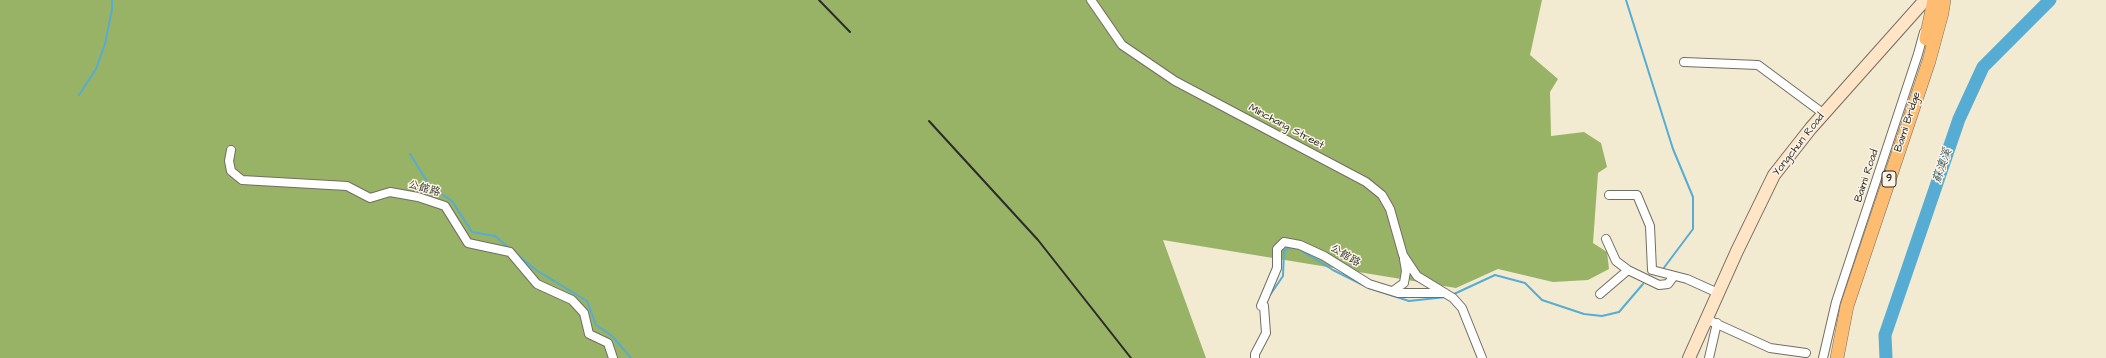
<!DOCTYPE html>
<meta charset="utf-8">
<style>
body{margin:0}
canvas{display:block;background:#f2ebd1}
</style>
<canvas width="2106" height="358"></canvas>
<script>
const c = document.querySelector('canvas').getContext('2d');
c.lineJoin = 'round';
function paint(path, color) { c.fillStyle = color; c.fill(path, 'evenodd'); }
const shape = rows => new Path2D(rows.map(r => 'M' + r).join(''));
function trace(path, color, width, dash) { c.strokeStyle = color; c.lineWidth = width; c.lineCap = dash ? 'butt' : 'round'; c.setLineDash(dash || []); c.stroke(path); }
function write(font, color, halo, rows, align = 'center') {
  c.font = font + ' "Architects Daughter","LXGW WenKai TC",sans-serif'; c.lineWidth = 3; c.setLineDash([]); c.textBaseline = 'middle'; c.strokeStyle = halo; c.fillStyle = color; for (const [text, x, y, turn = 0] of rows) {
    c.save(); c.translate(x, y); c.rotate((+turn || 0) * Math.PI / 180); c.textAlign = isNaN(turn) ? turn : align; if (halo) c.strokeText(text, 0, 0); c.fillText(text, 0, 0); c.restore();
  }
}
paint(shape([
 [0,0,1542,0,1530,55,1558,79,1550,92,1551,136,1584,132,1601,143,1607,167,1598,173,1593,243,1607,252,1609,269,1588,280,1553,282,1498,269,1456,288,1163,240,1206,358,0,358]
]), '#98b365');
trace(shape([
 [1626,0,1673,149,1693,197,1693,229,1663,269],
 [79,95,96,69,105,44,112,9,112,0],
 [410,154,430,186,452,201,472,232,495,236,510,249],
 [1297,248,1333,270,1365,286],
 [515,253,536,270,587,301,596,325,612,336,631,358],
 [1369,288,1409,301,1446,297],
 [1454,294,1495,275,1525,283,1542,300,1584,314,1602,316,1619,312,1643,284],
 [1270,295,1283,276,1284,251,1292,246]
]), '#56acd3', 2);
trace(shape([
 [1886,358,1885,335,1959,119,1983,67,2050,0]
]), '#56acd3', 13);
const street = shape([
 [1091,0,1122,45,1175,81,1366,182,1382,195,1390,209,1403,255,1417,276,1453,298,1462,308,1482,358],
 [1684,62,1758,65,1824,114],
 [231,150,229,161,231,171,242,180,347,186,370,198,390,192,418,197,445,206,468,243,510,252,537,284,572,300,584,313,589,334,608,343,613,358],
 [1609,195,1637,195,1650,226,1652,270,1687,279,1718,293],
 [1606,239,1616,261,1628,270,1659,285,1668,284,1674,276],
 [1393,291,1404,283,1406,271,1404,259],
 [1600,294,1628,270],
 [1706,319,1770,348,1806,353],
 [1255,358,1255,354,1266,333,1264,306,1261,306,1277,268,1277,249,1284,242,1300,245,1324,256,1369,284,1398,293,1445,293],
 [1709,358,1717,323],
 [1823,358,1836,302,1918,54,1924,32]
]);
const secondary = shape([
 [1689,358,1737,251,1774,175,1811,128,1925,0]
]);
const primary = shape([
 [1926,39,1934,0],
 [1837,358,1847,306,1929,61,1942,13,1944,0]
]);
trace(street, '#716e65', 10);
trace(secondary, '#716e65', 14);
trace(primary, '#716e65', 14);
trace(street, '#fff', 8);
trace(secondary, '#ffe4c6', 12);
trace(primary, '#febc70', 13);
trace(shape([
 [819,0,850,32],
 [929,121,1038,240,1131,358]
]), '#2b2b2b', 2);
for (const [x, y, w] of [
 [1889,179,14]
]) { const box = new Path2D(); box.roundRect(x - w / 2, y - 8, w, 16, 3); c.fillStyle = '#fcf5e5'; c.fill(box); trace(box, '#2b2b2b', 1); }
write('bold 10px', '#2b2b2b', null, [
 ["9",1889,179]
]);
write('11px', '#2b2b2b', '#fcf5e5', [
 ["Baimi Bridge",1908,122,-72],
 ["Minchang Street",1286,127,28],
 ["Yongchun Road",1799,145,-52],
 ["Baimi Road",1867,176,-72],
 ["公館路",424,189,16],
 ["公館路",1345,256,31]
]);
write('italic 12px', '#3a5866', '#fcf5e5', [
 ["蘇澳溪",1943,166,-71]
]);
</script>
